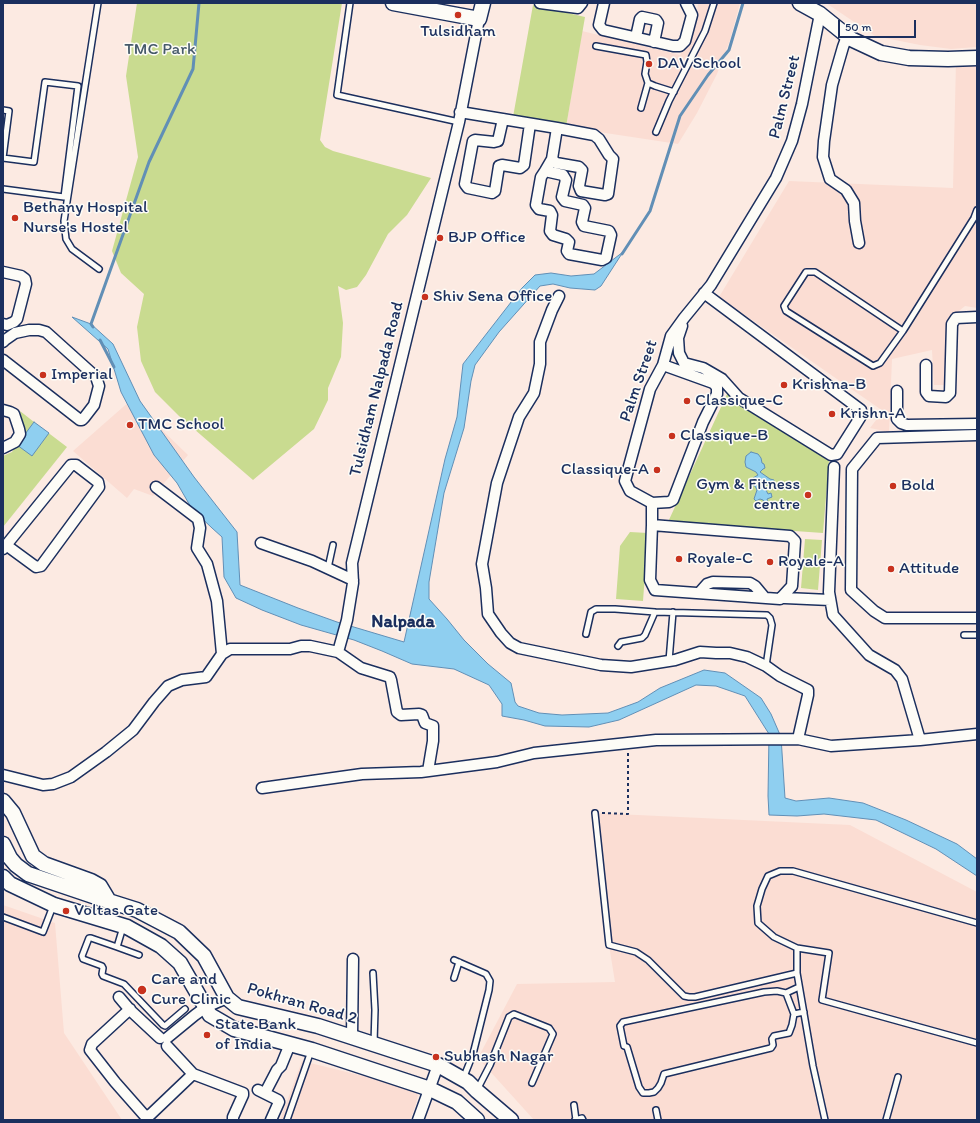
<!DOCTYPE html>
<style>
body{margin:0}
#map{position:relative;width:980px;height:1123px;overflow:hidden;background:#fceae2;font-family:Itim,sans-serif}
canvas{display:block}
.frame{position:absolute;inset:0;border:4px solid #1b2f5e;pointer-events:none}
.scale{position:absolute;left:838px;top:20px;width:78px;height:18px;box-sizing:border-box;border:2px solid #1b2f5e;border-top:0;padding-left:5px;font-size:12px;line-height:14px;white-space:nowrap;color:#1b2f5e;-webkit-text-stroke:3px #fdfcf7;paint-order:stroke}
</style>
<div id="map">
<canvas width="980" height="1123"></canvas>
<div class="frame"></div>
<div class="scale">50 m</div>
</div>
<script>
const c = document.querySelector('canvas').getContext('2d');
c.lineJoin = 'round';
function paint(path, color) { c.fillStyle = color; c.fill(path, 'evenodd'); }
const shape = rows => new Path2D(rows.map(r => 'M' + r).join(''));
function trace(path, color, width, dash) { c.strokeStyle = color; c.lineWidth = width; c.lineCap = dash ? 'butt' : 'round'; c.setLineDash(dash || []); c.stroke(path); }
function write(font, color, halo, rows, align = 'center') {
  c.font = font + ' Itim,sans-serif'; c.lineWidth = 3; c.setLineDash([]); c.textBaseline = 'middle'; c.strokeStyle = halo; c.fillStyle = color; for (const [text, x, y, turn = 0] of rows) {
    c.save(); c.translate(x, y); c.rotate((+turn || 0) * Math.PI / 180); c.textAlign = isNaN(turn) ? turn : align; if (halo) c.strokeText(text, 0, 0); c.fillText(text, 0, 0); c.restore();
  }
}
paint(shape([
 [698,3,740,3,730,40,717,74,697,113,678,144,566,127,582,31,680,55,689,42,697,14],
 [826,3,977,3,977,47,951,49,920,45,875,36],
 [956,62,973,66,977,65,977,308,965,306,949,319,947,385,934,385,932,350,892,359,889,432,870,428,883,411,719,297,789,181,953,188],
 [131,400,188,455,153,496,134,489,127,498,73,451],
 [595,813,850,825,977,892,977,1120,534,1120,478,1058,517,984,615,982,609,945],
 [3,905,55,923,64,1033,122,1120,3,1120],
 [302,1061,412,1088,418,1095,416,1104,410,1120,280,1120]
]), '#fbddd3');
paint(shape([
 [137,3,342,3,320,140,325,147,333,151,431,178,407,215,388,234,366,275,357,287,346,290,338,286,343,323,341,357,328,388,328,400,314,429,253,480,179,416,155,392,141,361,137,327,144,294,121,273,112,251,138,157,126,76],
 [533,5,585,17,566,127,513,117],
 [727,394,829,461,823,533,668,522],
 [20,411,34,422,67,447,3,527,3,456,12,452,25,432],
 [630,532,648,533,643,601,616,599,620,546],
 [805,539,822,540,818,590,801,588]
]), '#c9db90');
const water = shape([
 [623,252,601,286,595,290,570,288,553,284,540,286,499,332,475,365,471,381,464,428,444,493,429,582,429,599,447,619,464,640,488,664,511,683,515,702,518,706,539,713,562,715,608,713,638,702,660,688,704,670,725,673,761,698,771,714,781,737,785,798,796,801,829,798,863,803,906,820,957,844,977,859,977,876,936,849,876,820,824,814,797,816,769,815,768,796,769,734,745,696,716,686,696,685,619,720,589,727,545,726,524,720,502,716,502,704,489,685,454,669,412,664,382,651,354,640,301,625,262,610,236,598,224,577,222,537,212,528,192,509,177,483,154,455,121,392,108,349,72,317,91,324,113,344,140,401,194,477,237,532,240,585,298,608,337,622,404,642,445,459,457,417,463,364,522,288,535,275,551,273,571,276,594,274,623,252],
 [34,422,49,433,32,456,17,445,34,422],
 [751,452,758,454,761,458,762,463,764,464,765,468,763,469,760,472,770,479,774,480,773,483,770,484,764,484,763,487,765,488,768,494,771,493,772,497,767,499,768,502,768,505,765,503,763,500,760,499,756,501,754,499,757,490,755,486,752,485,752,482,753,478,758,475,756,472,746,467,745,462,746,456,751,452]
]);
paint(water, '#8fcff0');
trace(water, '#618fb6', 1);
trace(shape([
 [622,254,650,211,680,116,708,75,729,50,743,3],
 [93,327,91,324,149,162,193,69,199,3],
 [100,340,114,367]
]), '#618fb6', 3);
const lane = shape([
 [98,3,64,221,66,239,72,249,99,269],
 [350,3,337,95,459,122],
 [596,46,646,55,647,62,645,74,648,83,655,86,674,92],
 [641,108,648,83],
 [3,110,9,111,3,158,34,162,45,82,78,86,64,197,3,189],
 [656,132,669,101,705,31,714,3],
 [903,331,815,272,806,272,784,306,786,311,873,366,880,363,903,331,974,218,977,210],
 [328,568,333,545],
 [586,634,591,612,596,609,615,609,655,612],
 [964,635,977,635],
 [618,646,621,642,642,638,645,635,655,612,767,615,770,618,772,625,766,666],
 [669,661,673,612],
 [595,813,609,945,636,952,648,960,684,996,689,997,695,997,797,973],
 [3,917,43,932,53,906],
 [123,927,117,947,91,938,89,938,82,956,83,959,102,966,103,968,102,974,103,976,124,984,163,1025,165,1026,185,1009],
 [117,947,139,955],
 [797,948,829,953,822,1000,977,1043],
 [454,960,486,974,490,981,489,990,473,1054,463,1079],
 [373,973,375,1010,374,1043],
 [454,978,459,962],
 [786,993,799,987],
 [794,1014,792,1025,789,1033,774,1036,772,1039,773,1045,771,1048,664,1074,661,1083,658,1088,654,1092,649,1093,643,1093,639,1087,627,1047,624,1046,620,1026,623,1022,764,992,777,991,786,993,794,1014,804,1012],
 [477,1090,490,1065,509,1017,514,1014,549,1028,553,1034,532,1083],
 [574,1105,576,1120],
 [656,1110,658,1120],
 [287,1120,311,1051],
 [575,1120,582,1118,583,1120],
 [825,1120,813,1066,797,973,797,948,774,937,758,923,757,906,762,889,768,876,780,871,793,871,977,923],
 [886,1120,898,1077]
]);
const street = shape([
 [540,3,578,8,582,3],
 [604,3,599,25,603,30,673,46,680,46,685,41,692,15,686,3],
 [847,36,843,47,832,85,824,141,823,157,830,179,846,190,854,203,855,221,859,243],
 [636,37,640,19,642,17,656,20,658,23,654,42],
 [460,112,557,128,594,135,599,139,609,155,613,159,608,194,605,195,581,191,579,186,582,170,579,167,556,163,552,159,557,128],
 [503,119,498,141,494,142,475,140,473,141,465,184,468,188,492,193,495,191,499,166,502,165,520,168,524,165,530,124],
 [545,171,563,175,566,180,562,197,565,201,583,205,585,208,582,222,584,226,609,231,611,235,606,258,602,260,569,254,567,251,569,242,566,239,553,235,550,231,552,215,550,211,539,209,536,205,541,177,545,171,552,159],
 [3,272,21,276,25,279,26,284,17,319,14,322,7,325,3,324],
 [559,296,552,310,540,342,540,364,534,393,519,417,497,483,482,564,486,588,488,614,501,633,510,643,519,648,601,665,631,667,675,660,700,652,716,653,730,653,747,657,766,666,780,676,808,690,808,695,798,739],
 [682,326,678,338,679,353,684,363,703,368,722,379,739,398,831,455,837,454,861,416,861,410,704,293],
 [3,342,5,340,15,333,29,330,39,330,46,332,96,377,99,386,94,405,84,418,82,420,80,420,3,360],
 [926,365,926,392,929,396,946,397,950,393,952,324,956,318,977,317],
 [897,391,897,419,901,423,907,425,977,424],
 [3,410,10,412,14,414,19,429,20,434,15,442,3,448],
 [977,435,877,438,852,469,851,590,874,611,885,618,977,618],
 [834,467,829,592,833,615,869,655,895,670,902,679,920,740,977,734],
 [652,503,669,502,673,500,703,422,717,394,717,387,713,383,663,365],
 [652,525,650,580,655,590,780,599,792,586,795,541,790,536,652,525,652,503,630,491,625,481,650,389,663,365,671,336,684,318,711,285,776,178,792,141,802,104,820,14],
 [261,543,312,561,353,580],
 [3,549,71,465,76,465,98,482,99,487,41,566,36,567,6,545],
 [699,593,707,584,713,582,750,583,755,586,765,598],
 [785,598,830,600],
 [338,652,347,620,353,583,352,563,459,122,479,19],
 [222,654,230,649,290,649,301,646,310,646,338,652,361,668,390,677,391,680,397,712,401,715,419,714,422,715,425,723,433,726,433,741,428,771],
 [3,775,43,785,53,784,71,777,106,752,133,730,154,702,168,686,182,680,206,677,222,654,217,601,207,564,197,548,200,528,198,519,156,487],
 [262,788,362,774,421,772,497,762,534,753,656,740,798,739,831,746,920,740],
 [119,997,130,1010,160,1038],
 [130,1009,92,1044,90,1050,115,1082,145,1116,150,1115,193,1074],
 [352,1036,353,959],
 [167,1038,195,1015,206,1007,227,998],
 [167,1046,193,1074,243,1093,243,1095,233,1117,233,1120],
 [258,1090,278,1100,279,1102,271,1120],
 [265,1093,277,1070,281,1066,290,1044],
 [418,1120,438,1065]
]);
const secondary = shape([
 [393,3,479,19,483,3],
 [800,3,820,14,851,39,881,53,909,58,948,59,977,58],
 [3,801,13,813,33,856,44,864,91,881,100,886,109,901],
 [3,844,10,858,16,865,28,874,102,899,137,910,179,932,204,956,227,998,238,1007,318,1026,438,1065,468,1082,477,1091,511,1120],
 [3,877,10,884,54,905,127,927,161,946,180,963,210,1015,234,1029,312,1050,430,1089,457,1102,477,1120]
]);
trace(lane, '#1b2f5e', 8);
trace(street, '#1b2f5e', 13);
trace(secondary, '#1b2f5e', 17);
trace(shape([
 [602,813,628,814,628,752]
]), '#1b2f5e', 2, [3, 3]);
trace(lane, '#fdfcf7', 5);
trace(street, '#fdfcf7', 10);
trace(secondary, '#fdfcf7', 14);
for (const [x, y, r, color] of [
 [458,15,4,"#c8321e"],
 [649,64,4,"#c8321e"],
 [15,218,4,"#c8321e"],
 [440,238,4,"#c8321e"],
 [425,297,4,"#c8321e"],
 [43,375,4,"#c8321e"],
 [784,385,4,"#c8321e"],
 [687,401,4,"#c8321e"],
 [832,414,4,"#c8321e"],
 [130,425,4,"#c8321e"],
 [672,436,4,"#c8321e"],
 [657,470,4,"#c8321e"],
 [893,486,4,"#c8321e"],
 [808,495,4,"#c8321e"],
 [679,559,4,"#c8321e"],
 [770,562,4,"#c8321e"],
 [891,569,4,"#c8321e"],
 [66,911,4,"#c8321e"],
 [142,990,5,"#c8321e"],
 [207,1035,4,"#c8321e"],
 [436,1057,4,"#c8321e"]
]) { const dot = new Path2D(); dot.arc(x, y, r, 0, 2 * Math.PI); c.fillStyle = color; c.fill(dot); trace(dot, '#fdfcf7', 1.5); }
write('17px', '#1b2f5e', '#fdfcf7', [
 ["Tulsidham",458,32,"center"],
 ["DAV School",657,64],
 ["Bethany Hospital",23,208],
 ["Nurse's Hostel",23,228],
 ["BJP Office",448,238],
 ["Shiv Sena Office",433,297],
 ["Imperial",51,375],
 ["Krishna-B",792,385],
 ["Classique-C",695,401],
 ["Krishn-A",840,414],
 ["TMC School",138,425],
 ["Classique-B",680,436],
 ["Classique-A",649,470,"right"],
 ["Gym & Fitness",800,485,"right"],
 ["centre",800,505,"right"],
 ["Bold",901,486],
 ["Royale-C",687,559],
 ["Royale-A",778,562],
 ["Attitude",899,569],
 ["Voltas Gate",74,911],
 ["Care and",151,980],
 ["Cure Clinic",151,1000],
 ["State Bank",215,1025],
 ["of India",215,1045],
 ["Subhash Nagar",444,1057]
], 'left');
write('17px', '#465a6a', '#fdfcf7', [
 ["TMC Park",160,50]
]);
write('17px', '#1b2f5e', '#fdfcf7', [
 ["Palm Street",785,97,-76],
 ["Palm Street",639,381,-71],
 ["Tulsidham Nalpada Road",377,389,-76],
 ["Pokhran Road 2",302,1004,16]
]);
write('bold 18px', '#1b2f5e', '#fdfcf7', [
 ["Nalpada",403,622]
]);
</script>
